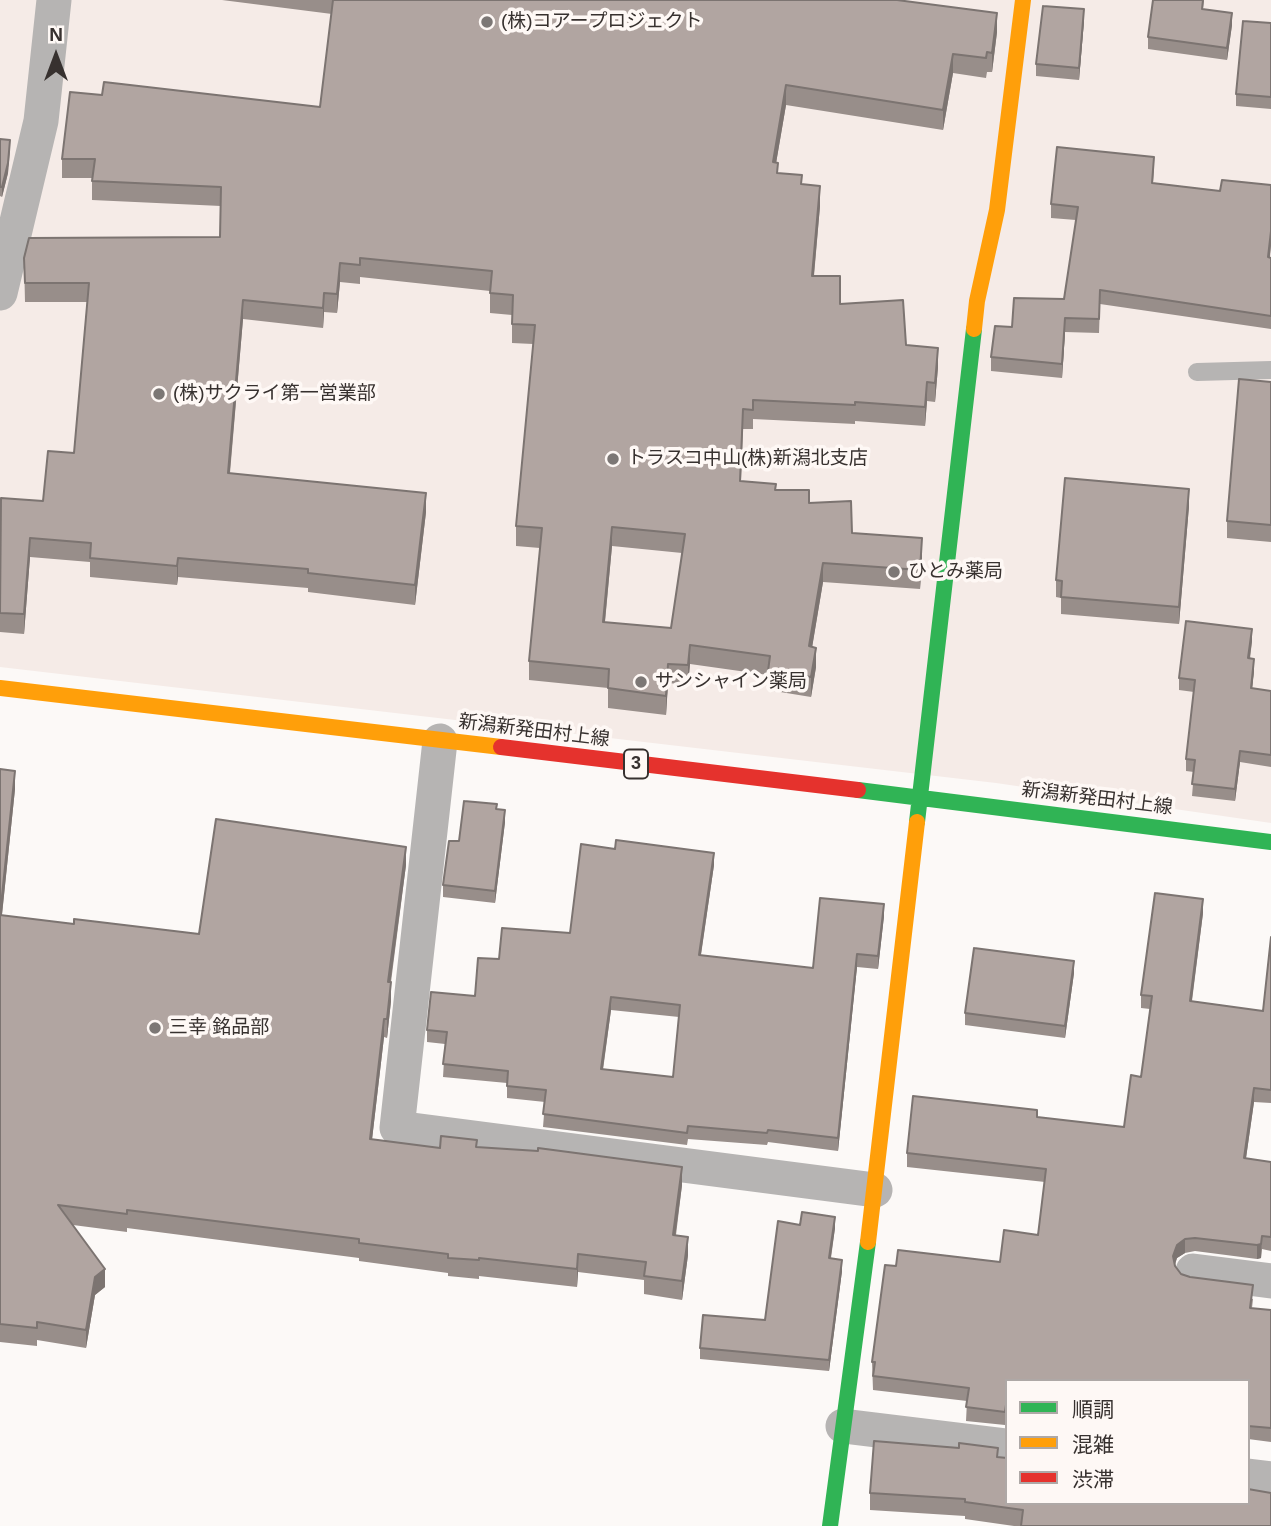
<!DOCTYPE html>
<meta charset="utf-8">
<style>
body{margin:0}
#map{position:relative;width:1271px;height:1526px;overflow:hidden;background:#fcf9f7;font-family:Helvetica,"Noto Sans JP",sans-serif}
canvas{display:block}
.legend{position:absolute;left:1005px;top:1379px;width:245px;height:126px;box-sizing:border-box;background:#fef8f5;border:2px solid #aea8a6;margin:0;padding:9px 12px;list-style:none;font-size:21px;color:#37312f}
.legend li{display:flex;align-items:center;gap:14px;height:35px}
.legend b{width:35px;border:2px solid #aea8a6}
.north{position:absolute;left:21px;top:21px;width:70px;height:70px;-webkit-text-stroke:5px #fef8f5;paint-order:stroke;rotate:0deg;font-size:19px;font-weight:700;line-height:28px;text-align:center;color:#37312f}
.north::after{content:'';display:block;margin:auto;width:24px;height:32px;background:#37312f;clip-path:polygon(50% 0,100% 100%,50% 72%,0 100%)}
</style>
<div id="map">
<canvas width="1271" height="1526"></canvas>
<ul class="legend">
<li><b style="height:9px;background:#30b455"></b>順調</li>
<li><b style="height:9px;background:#ff9f0a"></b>混雑</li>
<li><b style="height:9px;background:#e5322d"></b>渋滞</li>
</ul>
<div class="north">N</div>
</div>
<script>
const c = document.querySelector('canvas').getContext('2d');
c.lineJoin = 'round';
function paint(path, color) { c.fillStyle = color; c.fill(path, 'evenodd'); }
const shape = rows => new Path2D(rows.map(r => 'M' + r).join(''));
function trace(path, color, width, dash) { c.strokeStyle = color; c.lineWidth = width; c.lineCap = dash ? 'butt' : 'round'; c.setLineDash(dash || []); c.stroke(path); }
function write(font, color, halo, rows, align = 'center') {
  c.font = font + ' Helvetica,"Noto Sans JP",sans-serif'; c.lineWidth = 7; c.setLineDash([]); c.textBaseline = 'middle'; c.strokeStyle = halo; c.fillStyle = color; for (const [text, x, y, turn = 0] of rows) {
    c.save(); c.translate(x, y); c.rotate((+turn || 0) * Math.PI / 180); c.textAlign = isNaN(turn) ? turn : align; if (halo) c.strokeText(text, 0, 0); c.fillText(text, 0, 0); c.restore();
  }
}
paint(shape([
 [0,0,1271,0,1271,823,996,783,0,667]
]), '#f5ebe7');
trace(shape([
 [1197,372,1271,370]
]), '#b6b4b3', 18);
trace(shape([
 [0,293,41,121,54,0],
 [440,741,397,1128,875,1190],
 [1193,1271,1271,1281],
 [843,1426,1007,1446],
 [1248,1476,1271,1479]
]), '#b6b4b3', 35);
trace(shape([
 [858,790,1271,842],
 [917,822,974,329],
 [830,1526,868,1242]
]), '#30b455', 16);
trace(shape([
 [974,329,977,301,997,210,1023,0],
 [0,688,501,747],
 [868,1242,917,822]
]), '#ff9f0a', 16);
trace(shape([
 [501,747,858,790]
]), '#e5322d', 16);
paint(shape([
 [222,0,897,0,997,32,992,72,987,72,986,78,953,73,943,130,786,105,776,163,778,173,802,184,820,206,814,276,840,304,938,367,935,402,927,401,925,426,855,421,855,424,753,419,753,429,743,429,741,481,776,490,809,503,852,533,922,557,920,589,823,582,812,647,816,667,811,697,768,690,768,675,690,664,688,685,668,683,666,715,608,708,608,688,529,680,529,661,540,548,516,546,516,526,533,344,512,343,512,315,490,313,490,291,360,277,360,284,340,282,337,313,324,312,323,328,243,319,230,473,426,512,415,605,308,592,308,588,178,577,177,585,90,577,90,562,30,557,24,634,0,632,0,506,43,501,74,453,87,302,25,302,24,258,220,237,221,206,92,200,92,178,62,178,62,159,102,95,320,107,332,14],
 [612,546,682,553,671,628,605,622],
 [1204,0,1203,9,1232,25,1227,60,1148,49,1148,37],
 [1084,21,1079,80,1036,76,1036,64],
 [1271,23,1271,109,1236,106,1236,94],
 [0,139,10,150,8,173,2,197,0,196],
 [1154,170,1153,183,1220,191,1271,185,1271,245,1270,257,1271,258,1271,329,1100,304,1099,333,1065,332,1062,378,991,371,991,357,1012,327,1064,299,1076,220,1051,218,1051,204],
 [1271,382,1271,542,1227,538,1227,521],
 [1189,506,1179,624,1061,614,1061,598,1056,597,1056,580],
 [1252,641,1250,659,1254,671,1252,688,1271,691,1271,767,1240,762,1235,801,1192,796,1194,772,1186,771,1186,759,1194,692,1179,690,1179,678],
 [0,769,15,789,2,915,74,924,199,934,406,865,391,982,391,1001,387,1038,384,1037,372,1139,440,1148,477,1147,682,1185,676,1235,688,1255,682,1300,644,1294,644,1280,578,1272,577,1287,479,1276,479,1279,448,1276,448,1273,359,1261,359,1258,127,1228,127,1232,73,1225,105,1287,95,1295,86,1348,37,1340,37,1346,0,1342],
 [497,809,505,822,495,903,443,897,443,885,459,841],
 [714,865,701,955,813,968,884,916,878,969,857,967,838,1151,768,1142,767,1145,688,1139,687,1145,543,1127,545,1102,507,1098,507,1083,443,1077,445,1044,427,1042,427,1030,475,996,499,959,570,933],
 [611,1010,679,1017,673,1077,603,1070],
 [1203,913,1192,1001,1263,1011,1271,937,1271,1103,1254,1102,1246,1158,1271,1162,1271,1251,1262,1249,1261,1258,1257,1259,1195,1251,1185,1253,1177,1258,1175,1265,1181,1274,1253,1299,1252,1308,1271,1310,1271,1442,1248,1439,1248,1381,1007,1381,1007,1412,1005,1425,966,1421,967,1401,873,1390,872,1362,896,1266,1000,1262,1038,1235,1045,1182,907,1167,907,1153,1037,1117,1124,1127,1141,1077,1150,1009,1141,1008,1141,995],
 [1074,973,1065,1038,965,1025,965,1013],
 [800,1225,835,1228,831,1258,842,1271,829,1371,700,1359,700,1348,765,1320],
 [959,1448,998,1457,1007,1503,1271,1526,1014,1526,965,1519,965,1516,870,1510,870,1493]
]), '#988e8a');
paint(shape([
 [1084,9,1084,21,1079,80,1079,68],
 [997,13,997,32,992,72,992,53],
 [1232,13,1232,25,1227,60,1227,48],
 [953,54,953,73,943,130,943,110],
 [786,85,786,105,773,181,773,162],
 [10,140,8,173,2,197,2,187],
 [820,186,820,206,812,295,812,276],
 [1271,231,1271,245,1268,271,1268,257],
 [340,263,340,282,337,313,337,294],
 [324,293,324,312,323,328,323,308],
 [243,300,243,319,228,492,228,473],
 [1065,318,1065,332,1062,378,1062,364],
 [938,348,938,367,935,402,935,383],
 [927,382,927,401,925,426,925,407],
 [1189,489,1189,506,1179,624,1179,607],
 [426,493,426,512,415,605,415,585],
 [612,527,612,546,603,641,603,622],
 [30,538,30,557,24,634,24,614],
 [922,538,922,557,920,589,920,570],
 [178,558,178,577,177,585,177,566],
 [823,563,823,582,809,666,809,646],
 [1252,629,1252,641,1248,670,1248,658],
 [690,645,690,664,688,685,688,665],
 [816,648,816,667,811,697,811,677],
 [1254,659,1254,671,1251,700,1251,688],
 [668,664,668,683,666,715,666,696],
 [1240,751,1240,762,1235,801,1235,789],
 [15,771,15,789,0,933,0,915],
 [505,810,505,822,495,903,495,891],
 [406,847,406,865,388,1000,388,982],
 [714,853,714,865,699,967,699,955],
 [1203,899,1203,913,1190,1014,1190,1001],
 [884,904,884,916,878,969,878,956],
 [857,954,857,967,838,1151,838,1138],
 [1074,961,1074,973,1065,1038,1065,1026],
 [391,982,391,1001,387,1038,387,1019],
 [611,997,611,1010,601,1082,601,1069],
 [384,1019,384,1037,370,1157,370,1139],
 [1254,1088,1254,1102,1244,1172,1244,1158],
 [682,1167,682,1185,673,1253,673,1235],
 [835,1217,835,1228,829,1269,829,1258],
 [1262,1236,1261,1258,1257,1259,1257,1245],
 [688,1237,688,1255,682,1300,682,1281],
 [1185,1239,1185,1253,1177,1258,1173,1269,1173,1256,1177,1245],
 [578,1254,578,1272,577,1287,577,1269],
 [842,1260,842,1271,829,1371,829,1360],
 [105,1269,105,1287,95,1295,86,1348,86,1330,95,1277],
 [1007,1398,1007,1412,1005,1425,1005,1412]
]), '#7c7471');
const building = shape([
 [333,0,897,0,997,13,992,53,987,52,986,58,953,54,943,110,786,85,773,162,778,163,777,173,802,175,801,184,820,186,812,276,840,276,840,304,903,300,906,345,938,348,935,383,927,382,925,407,855,402,855,405,753,400,753,410,743,409,740,481,776,484,775,490,809,490,809,503,851,501,852,533,922,538,920,570,823,563,809,646,816,648,811,677,768,671,770,656,690,645,688,665,668,664,666,696,608,688,609,669,529,661,542,528,516,526,535,325,512,324,513,295,490,293,492,271,360,258,360,265,340,263,337,294,324,293,323,308,243,300,228,473,426,493,415,585,308,573,308,569,178,558,177,566,90,558,91,543,30,538,24,614,0,613,1,498,43,501,48,451,74,453,89,283,25,283,24,258,29,238,220,237,221,187,92,181,95,159,62,159,70,92,102,95,104,82,320,107,333,0],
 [612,527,685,534,671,628,603,622,612,527],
 [1153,0,1203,0,1202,9,1232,13,1227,48,1148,37,1153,0],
 [1043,6,1084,9,1079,68,1036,64,1043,6],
 [1243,21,1271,23,1271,97,1236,94,1243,21],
 [0,139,10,140,8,163,2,187,0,187,0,139],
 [1057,147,1154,157,1152,183,1220,191,1222,180,1271,185,1271,231,1268,257,1271,258,1271,316,1100,290,1099,319,1065,318,1062,364,991,357,995,326,1012,327,1014,298,1064,299,1078,207,1051,204,1057,147],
 [1239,379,1271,382,1271,525,1227,521,1239,379],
 [1065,478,1189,489,1179,607,1061,597,1062,581,1056,580,1065,478],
 [1186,621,1252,629,1248,658,1254,659,1251,688,1271,691,1271,755,1240,751,1235,789,1192,784,1195,760,1186,759,1195,680,1179,678,1186,621],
 [0,769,15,771,0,915,74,924,74,919,199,934,216,819,406,847,388,982,391,982,387,1019,384,1019,370,1139,440,1148,441,1136,477,1140,476,1147,538,1151,538,1148,682,1167,673,1235,688,1237,682,1281,644,1276,646,1262,578,1254,577,1269,479,1258,479,1260,448,1258,448,1254,359,1243,359,1239,127,1210,127,1214,58,1205,105,1269,95,1277,86,1330,37,1322,37,1328,0,1324,0,769],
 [464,801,497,804,496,809,505,810,495,891,443,885,449,841,459,841,464,801],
 [616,840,714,853,699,955,813,968,820,898,884,904,878,956,857,954,838,1138,768,1130,767,1133,688,1126,687,1133,543,1114,546,1090,507,1086,508,1071,443,1064,447,1032,427,1030,431,992,475,996,478,958,499,959,502,928,570,933,581,844,615,849,616,840],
 [611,997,680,1005,673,1077,601,1069,611,997],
 [1155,893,1203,899,1190,1001,1263,1011,1271,937,1271,1090,1254,1088,1244,1158,1271,1162,1271,1237,1262,1236,1261,1244,1257,1245,1195,1238,1185,1239,1177,1245,1173,1256,1175,1266,1181,1274,1190,1277,1253,1285,1250,1308,1271,1310,1271,1428,1248,1426,1248,1381,1007,1381,1007,1398,1005,1412,966,1407,969,1388,873,1376,875,1362,872,1362,885,1265,896,1266,898,1250,1000,1262,1004,1230,1038,1235,1046,1169,907,1153,913,1096,1037,1110,1037,1117,1124,1127,1131,1075,1141,1077,1152,996,1141,995,1155,893],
 [974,948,1074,961,1065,1026,965,1013,974,948],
 [802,1212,835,1217,829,1258,842,1260,829,1360,700,1348,703,1315,765,1320,778,1221,800,1225,802,1212],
 [874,1441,959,1448,959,1443,998,1448,997,1457,1007,1458,1006,1466,1007,1466,1007,1503,1248,1503,1248,1489,1271,1493,1271,1526,1021,1526,1023,1510,965,1502,965,1499,870,1493,874,1441]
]);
paint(building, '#b1a5a1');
trace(building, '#7c7471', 2);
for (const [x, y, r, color] of [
 [487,22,7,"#7c7775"],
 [159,394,7,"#7c7775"],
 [613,459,7,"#7c7775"],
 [894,572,7,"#7c7775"],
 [641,682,7,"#7c7775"],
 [155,1028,7,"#7c7775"]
]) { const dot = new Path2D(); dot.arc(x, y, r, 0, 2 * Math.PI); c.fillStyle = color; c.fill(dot); trace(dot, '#fef8f5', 2.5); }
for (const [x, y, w] of [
 [636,764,24]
]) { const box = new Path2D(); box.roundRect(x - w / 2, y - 14.5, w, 29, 5); c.fillStyle = '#fef8f5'; c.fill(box); trace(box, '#37312f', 2); }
write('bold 18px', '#37312f', null, [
 ["3",636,764]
]);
write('19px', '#37312f', '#fef8f5', [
 ["(株)コアープロジェクト",501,22],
 ["(株)サクライ第一営業部",173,394],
 ["トラスコ中山(株)新潟北支店",627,459],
 ["ひとみ薬局",908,572],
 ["サンシャイン薬局",655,682],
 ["三幸 銘品部",169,1028]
], 'left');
write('19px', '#37312f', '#fef8f5', [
 ["新潟新発田村上線",534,731,7],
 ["新潟新発田村上線",1097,799,7]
]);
</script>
